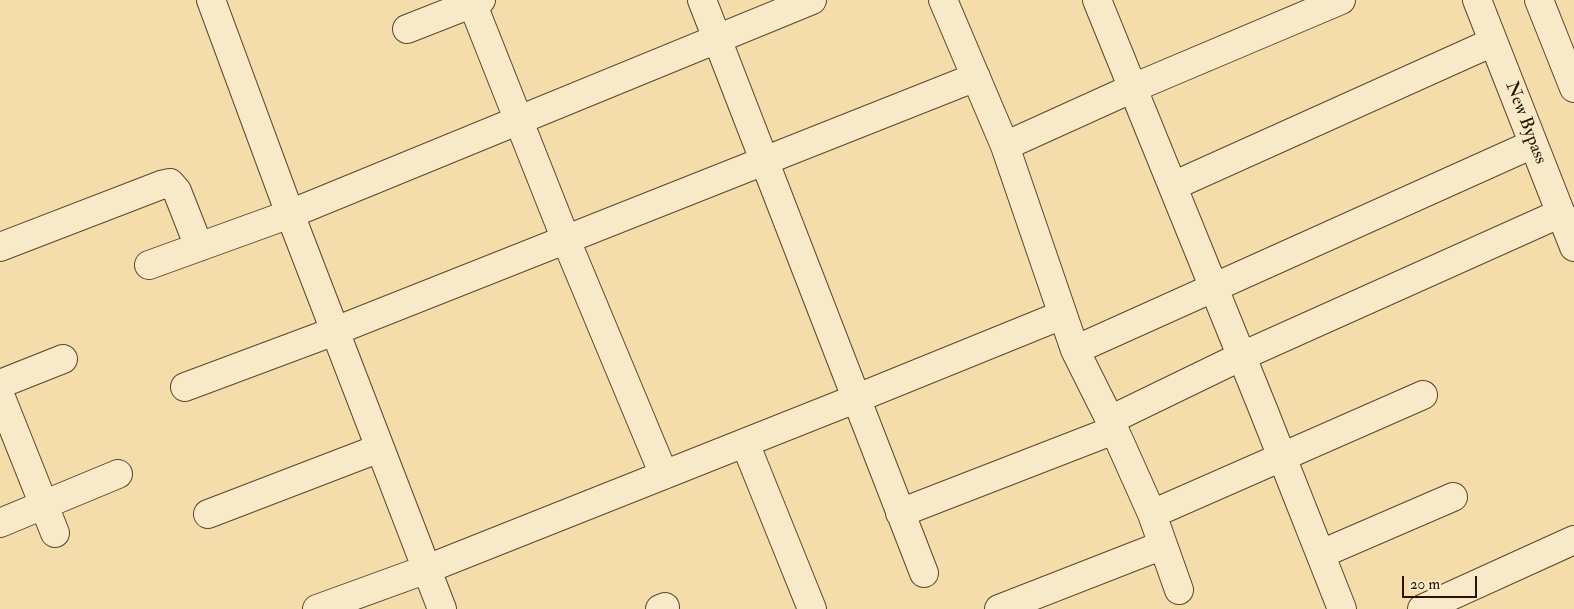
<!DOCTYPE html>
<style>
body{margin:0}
#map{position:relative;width:1574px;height:609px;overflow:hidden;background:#f4ddab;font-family:"IM FELL Double Pica",serif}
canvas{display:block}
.scale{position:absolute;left:1402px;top:576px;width:75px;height:22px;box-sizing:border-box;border:2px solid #251300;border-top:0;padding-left:6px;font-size:15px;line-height:18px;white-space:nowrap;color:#251300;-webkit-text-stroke:4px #f8e9c8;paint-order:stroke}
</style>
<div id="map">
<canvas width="1574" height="609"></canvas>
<div class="scale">20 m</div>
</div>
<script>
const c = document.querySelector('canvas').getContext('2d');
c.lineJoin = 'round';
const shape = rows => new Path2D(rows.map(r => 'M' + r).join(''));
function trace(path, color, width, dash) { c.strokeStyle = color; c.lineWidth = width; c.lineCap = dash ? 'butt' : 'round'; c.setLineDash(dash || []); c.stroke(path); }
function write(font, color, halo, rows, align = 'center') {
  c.font = font + ' "IM FELL Double Pica",serif'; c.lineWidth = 5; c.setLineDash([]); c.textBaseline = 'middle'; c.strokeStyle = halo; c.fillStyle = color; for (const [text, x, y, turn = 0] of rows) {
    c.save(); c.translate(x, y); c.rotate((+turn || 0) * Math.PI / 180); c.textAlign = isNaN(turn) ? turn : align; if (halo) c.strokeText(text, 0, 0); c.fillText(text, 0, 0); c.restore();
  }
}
const minor = shape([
 [211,0,290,214,442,609],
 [471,0,566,240,664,475],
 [702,0,924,573],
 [943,0,1005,146,1075,350,1110,420,1152,514,1179,590],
 [1097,0,1263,409,1342,609],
 [1477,0,1574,247],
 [1539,0,1574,88],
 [407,29,481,0],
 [1005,146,1133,88,1341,0],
 [1173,186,1493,42],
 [0,247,161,185,170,183,177,191,199,247],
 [149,265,290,214,812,0],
 [1075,350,1533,144],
 [0,384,63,359],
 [185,387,335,331,976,77],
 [0,395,55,533],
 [1110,420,1242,356,1561,213],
 [745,443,812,609],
 [900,513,1114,430],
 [208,514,380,448],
 [1152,514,1423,395],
 [0,523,118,474],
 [1321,554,1453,497],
 [317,609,427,569,855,399,1062,315],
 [660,609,665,607],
 [999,609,1163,545],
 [1422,609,1574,540]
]);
trace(minor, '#59462b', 30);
trace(minor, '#f8e9c8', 28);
write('18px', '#251300', '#f8e9c8', [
 ["New Bypass",1525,123,69]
]);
</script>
